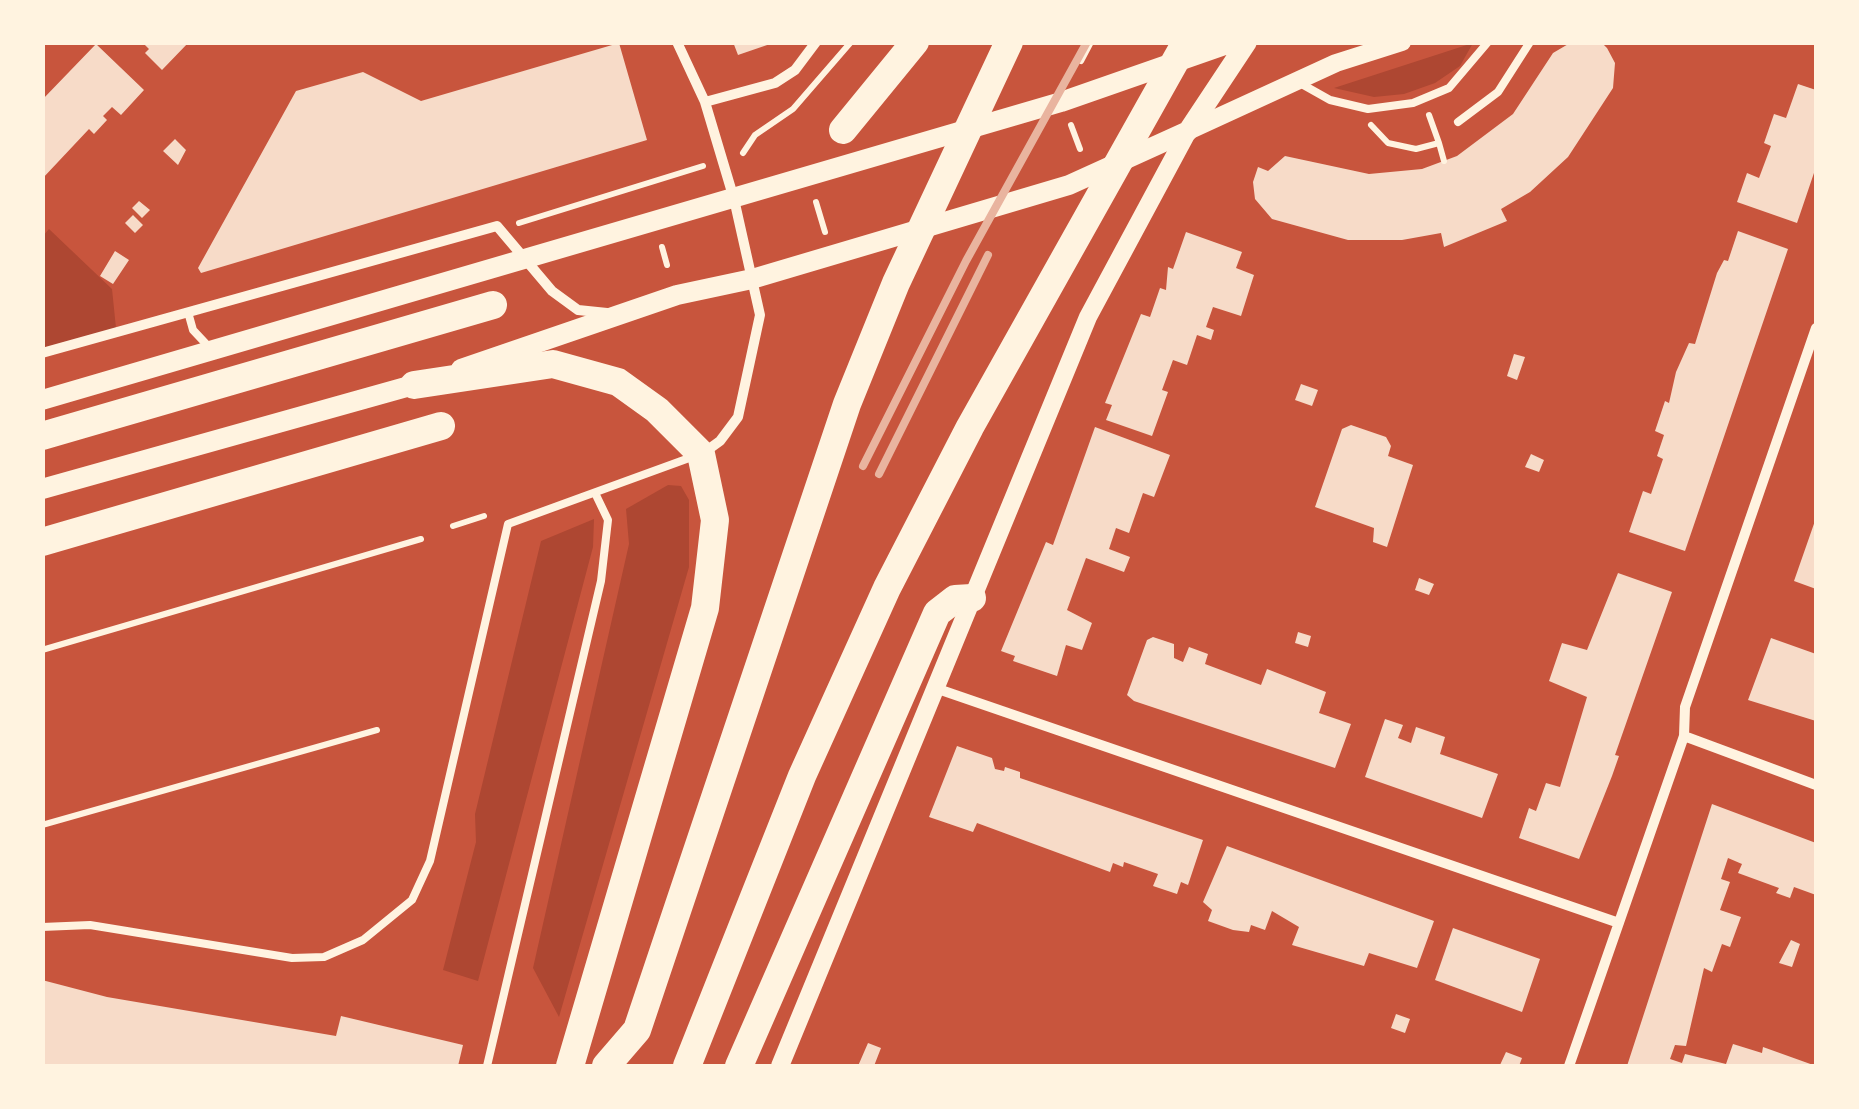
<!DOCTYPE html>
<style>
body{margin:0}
#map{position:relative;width:1859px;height:1109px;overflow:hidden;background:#c8553d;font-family:"Times New Roman",serif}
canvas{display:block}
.frame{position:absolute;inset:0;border:45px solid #fff3e0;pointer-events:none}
</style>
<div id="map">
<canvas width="1859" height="1109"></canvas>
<div class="frame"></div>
</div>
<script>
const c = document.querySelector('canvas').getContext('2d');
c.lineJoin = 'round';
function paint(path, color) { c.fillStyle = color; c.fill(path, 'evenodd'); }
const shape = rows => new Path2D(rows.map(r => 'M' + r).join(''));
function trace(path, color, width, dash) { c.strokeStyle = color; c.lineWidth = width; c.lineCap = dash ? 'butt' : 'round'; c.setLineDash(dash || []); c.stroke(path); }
paint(shape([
 [1473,43,1460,66,1435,83,1404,94,1374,97,1334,88],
 [49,229,112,289,116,328,43,348,43,236],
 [668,485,681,486,689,500,689,567,559,1017,533,968,629,544,626,509],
 [594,519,593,547,478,981,443,970,476,842,475,814,541,541]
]), '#ae4732');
paint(shape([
 [142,42,189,42,162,70,145,53,149,49],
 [733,42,773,42,773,43,738,55],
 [1585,42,1601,42,1607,48,1615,63,1613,88,1568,157,1530,192,1501,209,1507,221,1444,247,1441,233,1402,240,1348,240,1272,219,1255,199,1253,182,1258,167,1268,171,1285,156,1369,174,1422,169,1457,156,1513,114,1553,53,1570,43],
 [619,43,647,140,201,273,198,268,296,91,363,72,421,101],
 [96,44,144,90,121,115,112,107,103,116,107,120,94,134,89,129,42,179,42,100],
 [1798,84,1816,90,1816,167,1797,223,1737,202,1747,173,1759,178,1771,146,1764,143,1774,114,1786,118],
 [175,139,186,150,178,165,163,151],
 [139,201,150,210,142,218,132,208],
 [133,215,143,225,135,233,125,223],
 [1738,231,1788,249,1685,551,1629,532,1643,491,1651,494,1663,459,1657,456,1664,435,1655,431,1665,401,1669,403,1676,372,1689,343,1695,344,1717,273,1724,260,1728,261],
 [1186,232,1242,252,1236,268,1254,275,1241,316,1213,307,1206,327,1214,330,1211,340,1197,335,1187,365,1173,360,1162,390,1168,392,1152,436,1106,420,1112,405,1105,403,1141,314,1150,317,1160,288,1166,290,1168,267,1173,269],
 [115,251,129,260,113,284,100,276],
 [1514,354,1525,357,1517,380,1507,376],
 [1301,384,1318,390,1312,406,1295,400],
 [1351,425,1386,437,1391,446,1388,456,1413,465,1387,547,1373,542,1374,528,1315,507,1342,429],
 [1095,427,1170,455,1154,497,1143,493,1129,533,1116,528,1109,549,1130,557,1124,572,1086,558,1067,610,1092,623,1082,650,1066,645,1057,676,1013,661,1015,656,1001,651,1046,542,1053,545],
 [1531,454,1544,460,1539,472,1525,467],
 [1816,518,1816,589,1794,581],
 [1618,573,1672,592,1615,755,1619,756,1612,776,1579,859,1519,838,1529,808,1536,811,1546,783,1560,787,1587,697,1549,681,1562,643,1587,650],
 [1419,578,1434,584,1429,595,1415,590],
 [1298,632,1311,636,1308,647,1295,643],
 [1153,637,1174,644,1174,658,1183,662,1189,647,1208,654,1205,664,1261,685,1267,669,1326,692,1319,713,1351,724,1335,768,1134,701,1127,695,1147,640],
 [1771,638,1816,654,1816,721,1748,700],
 [1385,719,1403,725,1398,738,1411,743,1416,727,1445,737,1440,754,1498,774,1482,818,1365,777],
 [957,746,992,758,995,769,1004,771,1005,767,1020,772,1020,778,1203,840,1188,885,1181,882,1177,894,1153,886,1158,874,1124,862,1123,867,1113,863,1110,872,977,823,973,832,929,817],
 [1712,804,1816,843,1816,895,1794,887,1790,898,1776,893,1779,888,1738,873,1742,864,1728,858,1721,879,1730,882,1720,910,1741,917,1730,947,1722,944,1712,972,1704,968,1686,1046,1675,1045,1670,1059,1682,1063,1685,1054,1726,1064,1733,1044,1762,1053,1763,1047,1816,1066,1627,1066],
 [1227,846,1434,921,1417,968,1369,953,1364,966,1292,945,1299,927,1272,911,1265,930,1251,925,1249,932,1233,930,1208,921,1212,910,1203,902],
 [1453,928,1540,959,1522,1012,1435,980],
 [1791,940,1800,944,1792,967,1779,963],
 [42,980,107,997,336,1036,341,1016,463,1045,458,1066,42,1066],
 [1396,1014,1410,1019,1405,1033,1391,1028],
 [868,1043,881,1048,874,1066,858,1066],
 [1506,1052,1522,1058,1519,1066,1500,1065]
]), '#f7dbc8');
trace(shape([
 [1081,61,1091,42],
 [1071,125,1080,149],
 [1371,125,1388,143,1416,149,1439,143,1429,115],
 [1439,143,1444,161],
 [743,153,755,135,793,109,851,42],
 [816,202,825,232],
 [519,223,703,166],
 [662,247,667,265],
 [453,526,484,516],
 [42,650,421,539],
 [42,825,377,730]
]), '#fff3e0', 6);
trace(shape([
 [1298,82,1330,100,1368,109,1413,103,1449,88,1488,42],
 [1458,122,1498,92,1530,42],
 [188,312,193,330,208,346],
 [42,927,90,925,292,958,324,957,363,940,412,900,430,861,508,524,692,457],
 [487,1066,601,581,608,520,596,495]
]), '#fff3e0', 8);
trace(shape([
 [677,42,705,102,734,199,760,315,738,417,720,441,702,454],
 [705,102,775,83,795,70,816,42],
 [42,353,497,226,552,291,578,310,607,313],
 [938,689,1619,923],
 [1684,736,1816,785],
 [1569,1066,1684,736,1685,707,1816,328]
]), '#fff3e0', 10);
trace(shape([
 [780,1066,1088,317,1188,131,1336,63,1402,42]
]), '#fff3e0', 18);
trace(shape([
 [461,369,677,295,752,279,1069,185,1188,131,1247,42],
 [42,400,1061,102,1233,42],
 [42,489,424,382]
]), '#fff3e0', 20);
trace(shape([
 [843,130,915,42],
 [414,385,553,364,618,382,657,410,701,454,715,520,705,608,570,1066],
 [42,436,493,305],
 [42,542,441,426],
 [606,1066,637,1030,847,404,896,283,1009,42],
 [687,1066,802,776,887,588,970,427,1186,42],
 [739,1066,937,613,955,599,972,598]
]), '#fff3e0', 28);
trace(shape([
 [863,466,966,261,1087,42],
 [879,474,988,255]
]), '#e9b49f', 8);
</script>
